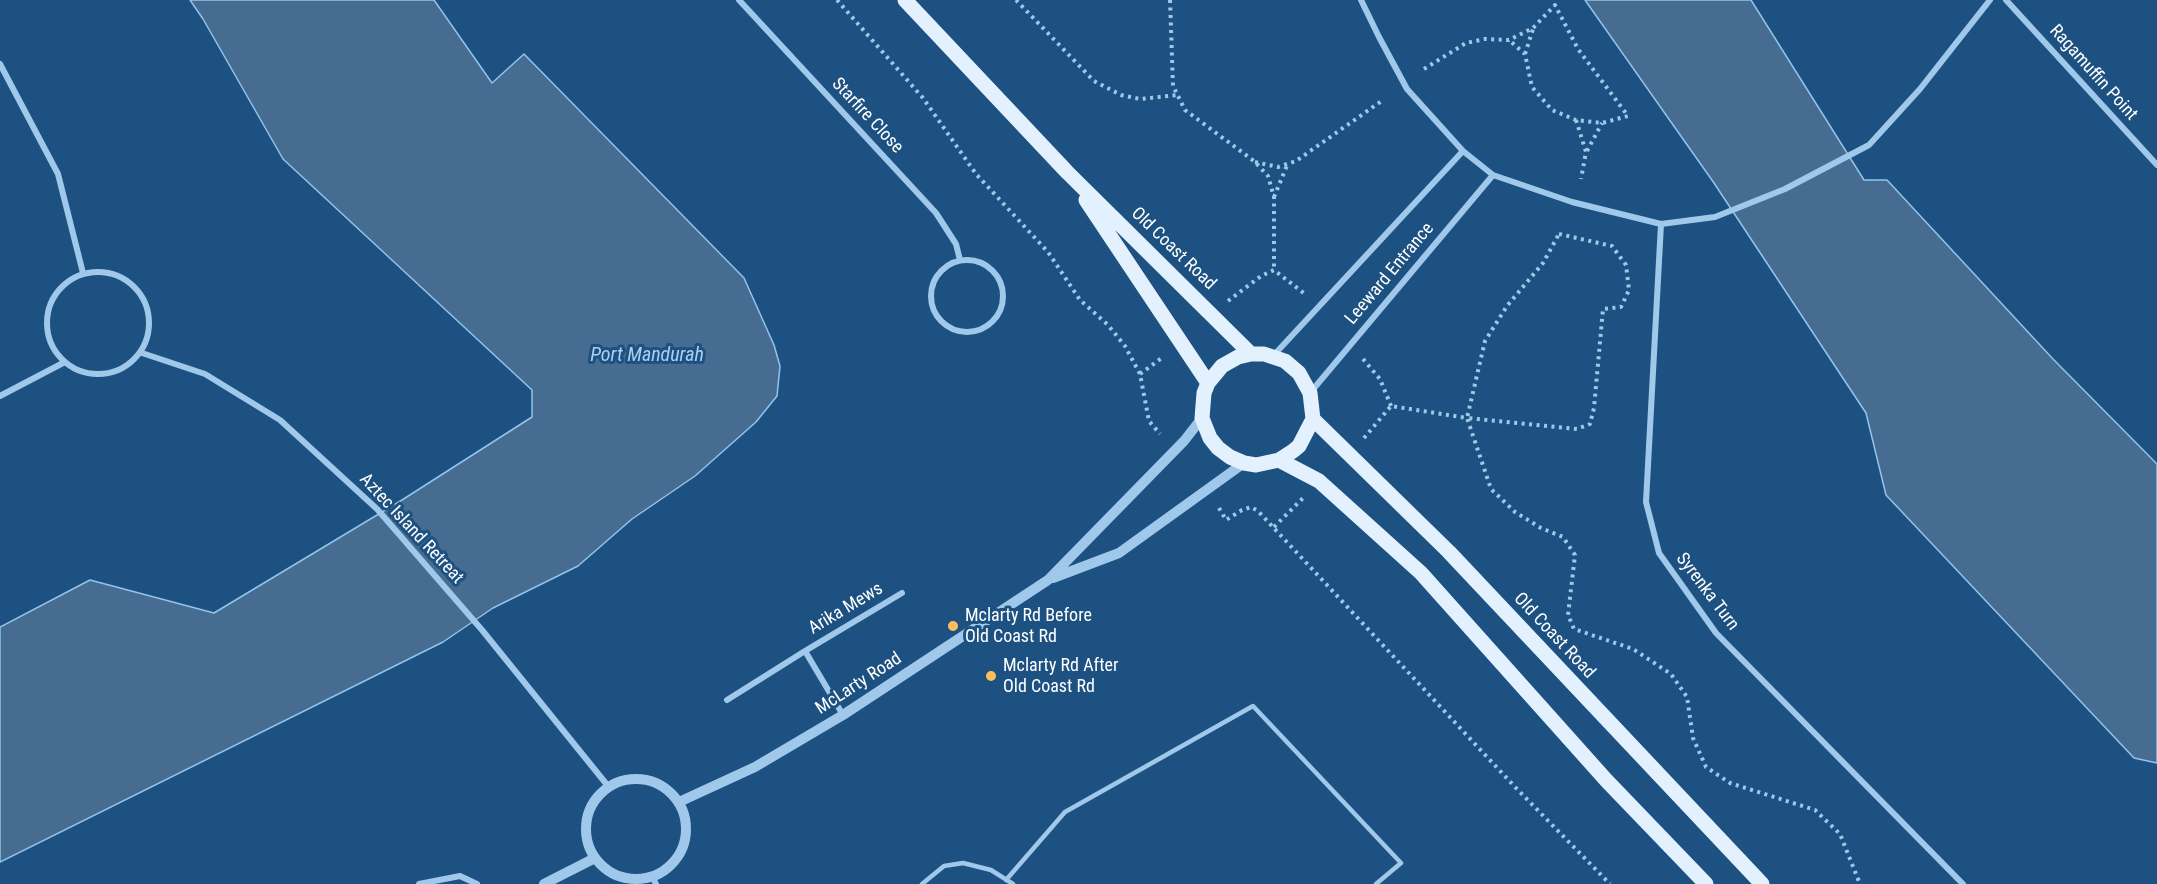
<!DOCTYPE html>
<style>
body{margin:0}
canvas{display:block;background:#1c5181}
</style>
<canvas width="2157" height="884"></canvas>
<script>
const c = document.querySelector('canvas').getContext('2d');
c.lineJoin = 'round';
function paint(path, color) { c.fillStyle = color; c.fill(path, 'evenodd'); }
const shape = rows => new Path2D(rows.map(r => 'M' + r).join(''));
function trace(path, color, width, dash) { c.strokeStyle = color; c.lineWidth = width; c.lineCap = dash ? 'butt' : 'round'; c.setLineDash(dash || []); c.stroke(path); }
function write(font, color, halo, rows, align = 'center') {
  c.font = font + ' "Roboto Condensed",sans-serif'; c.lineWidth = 6; c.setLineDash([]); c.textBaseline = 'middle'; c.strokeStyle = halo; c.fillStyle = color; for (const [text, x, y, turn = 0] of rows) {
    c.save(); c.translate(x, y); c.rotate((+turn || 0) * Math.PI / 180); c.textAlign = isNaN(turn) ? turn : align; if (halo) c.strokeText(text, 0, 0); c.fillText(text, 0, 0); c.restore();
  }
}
const water = shape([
 [190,0,434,0,492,83,524,54,744,278,774,345,780,366,777,396,756,422,695,476,632,519,578,566,493,608,443,642,0,862,0,627,90,580,214,613,402,500,532,417,532,390,283,159,203,19,190,0],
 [1585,0,1751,0,1864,180,1887,180,2053,359,2157,464,2157,763,2134,758,1886,495,1866,413,1714,183,1585,0]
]);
paint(water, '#466d91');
trace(water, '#93c4ec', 1.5);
trace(shape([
 [837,0,923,98,976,174,1048,252,1080,300,1108,325,1125,346,1140,374,1149,421,1160,434],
 [1016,0,1094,81,1121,95,1140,99,1178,95],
 [1170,0,1173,86,1185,110,1254,161,1268,176,1274,197,1274,270],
 [1525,54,1533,29],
 [1424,69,1466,43,1485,39,1509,40,1533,28,1555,5,1578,49,1628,116,1602,123,1576,120,1552,110,1532,87,1525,54,1509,40],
 [1576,120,1586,152,1581,179],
 [1587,151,1602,123],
 [1255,162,1278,167,1296,161,1383,100],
 [1274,197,1288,163],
 [1559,234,1612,246,1626,265,1629,290,1621,307,1603,309,1594,408,1590,424,1577,429,1467,418,1485,341,1507,306,1543,263,1559,234],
 [1228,301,1261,276,1274,270,1305,294],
 [1363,359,1380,379,1391,406],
 [1140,374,1163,357],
 [1364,438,1391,406,1467,418,1491,489,1515,512,1541,528,1563,537,1575,555,1568,615,1574,629,1633,649,1671,674,1687,697,1693,738,1706,767,1730,783,1815,810,1840,834,1860,884],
 [1219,508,1226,520,1242,510,1251,507,1258,511,1516,788,1610,884],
 [1274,527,1303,498]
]), '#a0c8ea', 4, [3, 4.5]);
trace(shape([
 [1006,880,1065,812,1253,706,1401,863,1376,884],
 [922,884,944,866,963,863,991,870,1013,884]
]), '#a0c8ea', 4.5);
trace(shape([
 [739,0,936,213,956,244,960,260],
 [1361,0,1379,37,1407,89,1463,151,1493,175,1572,202,1661,224,1715,217,1785,189,1869,145,1920,89,1990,0],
 [2006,0,2157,165],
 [0,64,58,174,83,273],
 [1661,224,1646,502,1659,553,1716,633,1963,884],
 '931 296a36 36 0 1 1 72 0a36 36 0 1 1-72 0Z',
 '47 323a51 51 0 1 1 102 0a51 51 0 1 1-102 0Z',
 [142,353,205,374,280,420,377,509,482,630,608,786],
 [1273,356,1463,151],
 [1310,393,1493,175],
 [0,396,63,363],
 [805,651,843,715],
 [727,700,805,651,902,593],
 [652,876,656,884],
 [419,884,460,876,477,884]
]), '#a0c8ea', 6);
trace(shape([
 [1053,578,1119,553,1244,463],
 '586 829a50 50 0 1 1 100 0a50 50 0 1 1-100 0Z',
 [679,802,755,767,843,715,1048,580,1184,441,1202,418],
 [544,884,595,858]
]), '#a0c8ea', 10);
trace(shape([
 [905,0,1067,172,1251,354],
 [1086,200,1208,383],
 [1251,354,1264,354,1285,361,1299,373,1310,393,1313,419,1299,446,1293,451,1279,460,1256,465,1244,463,1230,457,1218,448,1210,438,1202,418,1204,393,1208,383,1222,366,1238,357,1251,354],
 [1313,419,1449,552,1762,884],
 [1279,460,1319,481,1421,573,1606,780,1706,884]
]), '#e3f0fe', 15);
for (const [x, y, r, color] of [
 [953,626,6,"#fbc05d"],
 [991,676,6,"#fbc05d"]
]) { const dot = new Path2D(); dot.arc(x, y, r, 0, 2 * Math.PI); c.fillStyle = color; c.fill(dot); trace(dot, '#1c5181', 2); }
write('18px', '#fff', '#1c5181', [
 ["Ragamuffin Point",2093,73,48],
 ["Starfire Close",867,116,47],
 ["Old Coast Road",1173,249,44],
 ["Leeward Entrance",1390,274,-50],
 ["Aztec Island Retreat",411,529,47],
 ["Syrenka Turn",1707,592,53],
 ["Arika Mews",846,609,-31],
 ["Old Coast Road",1554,636,47],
 ["McLarty Road",859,684,-33]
]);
write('18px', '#fff', '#1c5181', [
 ["Mclarty Rd Before",965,616],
 ["Old Coast Rd",965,637],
 ["Mclarty Rd After",1003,666],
 ["Old Coast Rd",1003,687]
], 'left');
write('italic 20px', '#abd1f1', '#1c5181', [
 ["Port Mandurah",647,356]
]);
</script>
